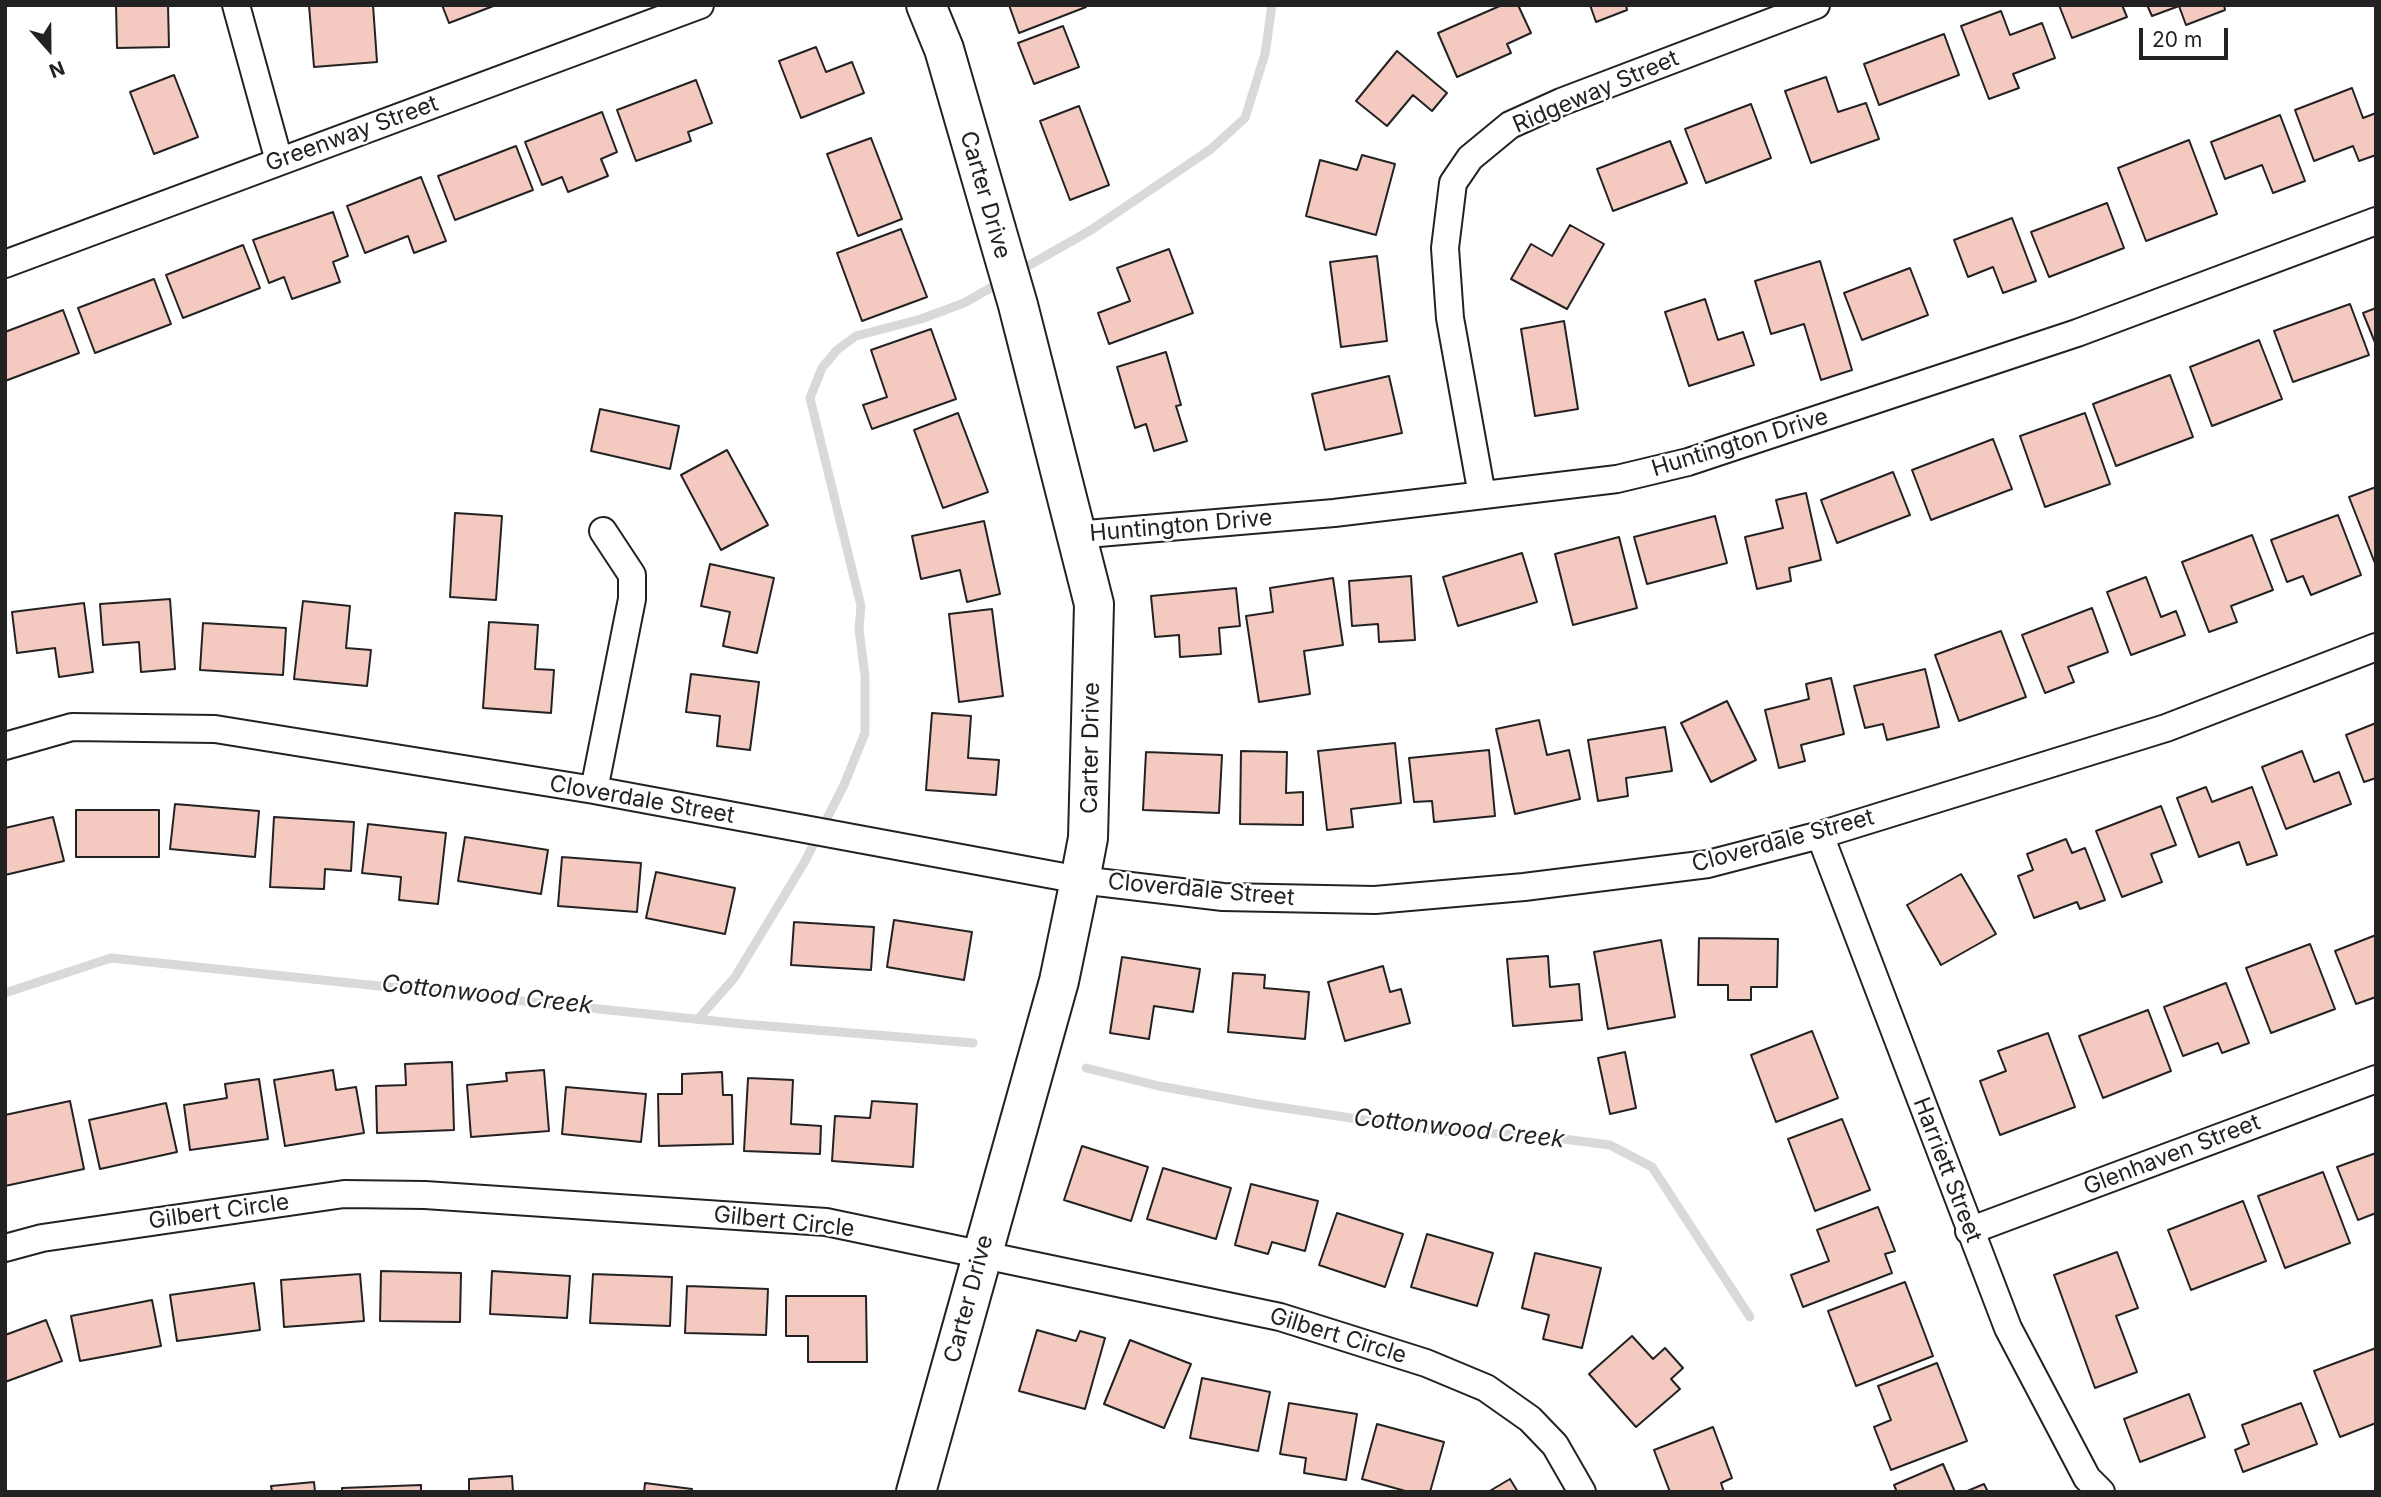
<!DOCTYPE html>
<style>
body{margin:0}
#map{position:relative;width:2381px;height:1497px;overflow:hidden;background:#fff;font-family:Inter,sans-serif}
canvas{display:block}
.frame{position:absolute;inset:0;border:7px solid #222;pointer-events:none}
.north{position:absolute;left:14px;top:14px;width:70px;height:70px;-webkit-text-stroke:5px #fff;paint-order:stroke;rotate:159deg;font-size:19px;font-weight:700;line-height:28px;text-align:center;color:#222}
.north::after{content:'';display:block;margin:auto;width:24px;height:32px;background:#222;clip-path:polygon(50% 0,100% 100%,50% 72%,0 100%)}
.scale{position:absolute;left:2139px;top:28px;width:89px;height:32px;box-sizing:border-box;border:4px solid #222;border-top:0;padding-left:9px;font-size:21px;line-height:24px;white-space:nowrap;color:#222;-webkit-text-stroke:5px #fff;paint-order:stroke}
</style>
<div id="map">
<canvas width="2381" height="1497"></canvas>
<div class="frame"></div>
<div class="north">N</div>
<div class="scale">20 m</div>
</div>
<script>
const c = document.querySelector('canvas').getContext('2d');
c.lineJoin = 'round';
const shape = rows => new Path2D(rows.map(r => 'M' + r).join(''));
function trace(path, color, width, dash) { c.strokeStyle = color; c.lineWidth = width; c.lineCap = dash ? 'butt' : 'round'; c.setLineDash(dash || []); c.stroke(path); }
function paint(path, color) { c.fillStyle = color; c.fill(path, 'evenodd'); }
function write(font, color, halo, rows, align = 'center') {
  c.font = font + ' Inter,sans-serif'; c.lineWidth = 5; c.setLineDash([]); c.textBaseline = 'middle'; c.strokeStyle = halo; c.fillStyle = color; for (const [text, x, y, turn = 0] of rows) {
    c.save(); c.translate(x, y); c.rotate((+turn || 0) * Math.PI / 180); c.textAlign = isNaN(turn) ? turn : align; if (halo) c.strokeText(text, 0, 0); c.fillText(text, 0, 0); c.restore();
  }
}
trace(shape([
 [1019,271,1091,230,1211,149,1245,118,1265,54,1272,5],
 [5,993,111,958,743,1024,973,1043],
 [698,1019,735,977,804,863,844,785,865,733,865,676,859,629,861,606,810,398,822,368,837,350,856,336,921,319,964,303,1001,282],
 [1086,1068,1159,1086,1258,1104,1437,1131,1532,1135,1610,1145,1652,1167,1750,1317]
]), '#d9d9d9', 9);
const building = shape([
 [116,5,168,5,169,47,117,48,116,5],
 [309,5,373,5,377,62,314,67,309,5],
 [442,5,496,5,449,23,442,5],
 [1009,5,1086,5,1086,7,1019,33,1009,5],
 [1502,5,1518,5,1531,33,1507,44,1511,53,1457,77,1438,33,1502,5],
 [1590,5,1626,5,1627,10,1596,22,1590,5],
 [2059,5,2122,5,2127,17,2072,38,2059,5],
 [2147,5,2224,5,2225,10,2186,25,2179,6,2152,16,2147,5],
 [2001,11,2010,35,2042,23,2055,58,2013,74,2019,88,1989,99,1961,26,2001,11],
 [1063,26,1079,67,1034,84,1018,43,1063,26],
 [1944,34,1959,75,1879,105,1864,64,1944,34],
 [816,47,826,72,852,62,864,93,801,118,779,61,816,47],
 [1397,51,1447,93,1432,111,1413,95,1387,126,1356,101,1397,51],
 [174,75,198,137,154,154,130,92,174,75],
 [1826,77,1838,112,1866,103,1879,139,1811,163,1785,91,1826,77],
 [696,80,712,123,688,132,691,141,636,161,617,110,696,80],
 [2352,88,2363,118,2376,113,2376,155,2359,161,2353,146,2314,161,2295,110,2352,88],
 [1751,104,1771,158,1706,183,1685,129,1751,104],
 [1079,106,1109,185,1070,200,1040,121,1079,106],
 [602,112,617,152,601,159,608,176,568,192,562,177,542,185,525,142,602,112],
 [2280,115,2305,181,2273,193,2262,165,2225,179,2211,142,2280,115],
 [871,138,902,219,858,236,827,154,871,138],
 [2189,140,2217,214,2146,241,2118,168,2189,140],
 [1670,141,1687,183,1613,211,1597,169,1670,141],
 [516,146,533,190,455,220,438,176,516,146],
 [1362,155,1395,164,1376,235,1306,216,1320,160,1357,170,1362,155],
 [421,177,446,241,414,253,408,236,365,253,347,206,421,177],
 [2107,203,2124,248,2049,277,2031,232,2107,203],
 [333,212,348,256,333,262,340,282,292,299,284,277,269,283,253,240,333,212],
 [2012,218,2036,281,2003,293,1993,267,1968,277,1954,240,2012,218],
 [1570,225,1604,244,1567,309,1511,279,1531,244,1552,256,1570,225],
 [901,229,927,297,862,321,837,253,901,229],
 [243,245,260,288,183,318,166,275,243,245],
 [1169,249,1193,313,1109,344,1098,313,1130,301,1117,268,1169,249],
 [1377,256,1387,341,1341,347,1330,262,1377,256],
 [1820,261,1852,370,1821,380,1804,324,1771,334,1755,281,1820,261],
 [1910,268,1928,315,1862,340,1844,293,1910,268],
 [154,279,171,324,95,353,78,308,154,279],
 [1705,299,1718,340,1743,332,1754,365,1689,386,1665,312,1705,299],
 [2350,304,2369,355,2293,382,2274,331,2350,304],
 [2376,308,2376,345,2363,313,2376,308],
 [63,310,79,353,5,381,5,332,63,310],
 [1564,321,1578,409,1535,416,1521,329,1564,321],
 [931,329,956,399,872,429,863,405,887,397,871,350,931,329],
 [2259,340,2282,399,2212,426,2190,367,2259,340],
 [1166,352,1181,405,1176,406,1187,441,1154,451,1146,424,1135,428,1117,367,1166,352],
 [2170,375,2193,437,2116,466,2093,404,2170,375],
 [1389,376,1402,433,1325,450,1312,394,1389,376],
 [600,409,679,426,670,469,591,451,600,409],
 [958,413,988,492,943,508,914,430,958,413],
 [2085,413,2110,484,2045,507,2020,436,2085,413],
 [1993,439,2012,489,1931,520,1912,470,1993,439],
 [727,450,768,525,721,550,681,475,727,450],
 [1893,472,1910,515,1837,543,1821,500,1893,472],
 [2376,487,2376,566,2349,497,2376,487],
 [1806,493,1821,560,1789,568,1791,581,1757,589,1745,537,1783,528,1776,500,1806,493],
 [455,513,502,516,496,600,450,597,455,513],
 [2338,515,2361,575,2311,595,2303,576,2287,582,2271,540,2338,515],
 [1715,516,1727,563,1647,584,1634,537,1715,516],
 [984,521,1000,594,967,602,960,570,921,579,912,536,984,521],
 [2252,535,2273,590,2231,606,2237,622,2209,632,2182,562,2252,535],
 [1619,537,1637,608,1573,625,1555,554,1619,537],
 [1522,553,1537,602,1458,626,1443,577,1522,553],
 [710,564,774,578,757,653,723,646,730,612,701,606,710,564],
 [1411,576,1415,640,1379,642,1378,624,1352,626,1349,581,1411,576],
 [2146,577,2161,617,2176,611,2185,635,2131,655,2107,592,2146,577],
 [1333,578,1343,645,1304,651,1310,694,1259,702,1246,616,1273,612,1270,588,1333,578],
 [1236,588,1240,626,1219,628,1221,654,1180,657,1179,635,1155,637,1151,596,1236,588],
 [170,599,175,669,141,672,139,642,103,645,100,604,170,599],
 [303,601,350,606,346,648,371,650,367,686,294,679,303,601],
 [84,603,93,672,59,677,55,648,17,653,12,612,84,603],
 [2092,608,2108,652,2068,667,2074,682,2045,693,2022,635,2092,608],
 [992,609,1003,696,959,702,949,614,992,609],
 [489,622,538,625,535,669,554,670,551,713,483,708,489,622],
 [203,623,286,628,283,675,200,670,203,623],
 [2001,631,2026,697,1959,721,1935,655,2001,631],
 [1925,669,1939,727,1887,740,1883,724,1865,728,1854,686,1925,669],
 [691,674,759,682,750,750,717,746,720,716,686,712,691,674],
 [1831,678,1844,734,1801,745,1805,761,1779,768,1765,710,1809,699,1806,684,1831,678],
 [1727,701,1756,760,1711,782,1681,723,1727,701],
 [932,713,971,716,968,758,999,760,996,795,926,790,932,713],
 [1539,720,1547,755,1569,750,1580,799,1515,814,1496,729,1539,720],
 [2376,723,2376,778,2364,782,2346,735,2376,723],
 [1665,727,1672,771,1626,778,1628,796,1598,801,1588,740,1665,727],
 [1395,743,1401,803,1351,809,1353,827,1327,830,1318,751,1395,743],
 [1489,750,1495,816,1434,822,1432,801,1414,802,1409,758,1489,750],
 [1241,751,1287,752,1286,793,1303,792,1303,825,1240,824,1241,751],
 [2302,751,2314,782,2339,772,2351,804,2286,829,2262,767,2302,751],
 [1146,752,1222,755,1219,813,1143,810,1146,752],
 [2206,787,2212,802,2252,787,2277,855,2247,865,2239,842,2199,857,2177,798,2206,787],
 [175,804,259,811,255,857,170,849,175,804],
 [2161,806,2176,845,2151,854,2162,882,2122,897,2096,831,2161,806],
 [76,810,159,810,159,857,76,857,76,810],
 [53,817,64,861,5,875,5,828,53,817],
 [274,817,354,822,351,871,325,869,324,889,270,887,274,817],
 [368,824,446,833,438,904,399,900,401,877,362,873,368,824],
 [465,837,548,850,541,894,458,881,465,837],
 [2066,839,2072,853,2085,848,2105,900,2080,909,2077,902,2034,918,2018,876,2033,870,2027,854,2066,839],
 [562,857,641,863,637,912,558,906,562,857],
 [656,872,735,888,725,934,646,918,656,872],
 [1961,874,1996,934,1941,965,1907,905,1961,874],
 [894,920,972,932,964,980,887,967,894,920],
 [794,922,874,927,871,970,791,965,794,922],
 [2376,935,2376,997,2356,1004,2335,951,2376,935],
 [1699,938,1778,939,1777,987,1751,987,1751,1000,1728,1000,1728,985,1698,985,1699,938],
 [1661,940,1675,1017,1608,1029,1594,952,1661,940],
 [2310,944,2335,1009,2271,1033,2246,968,2310,944],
 [1548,956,1550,987,1579,984,1582,1020,1513,1026,1507,959,1548,956],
 [1122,957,1200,969,1193,1012,1154,1006,1149,1039,1110,1033,1122,957],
 [1383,966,1390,992,1401,989,1410,1023,1345,1041,1328,982,1383,966],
 [1233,973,1265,975,1264,988,1309,992,1305,1039,1228,1032,1233,973],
 [2226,983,2249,1043,2222,1053,2218,1043,2183,1056,2164,1007,2226,983],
 [2148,1010,2171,1071,2103,1098,2079,1036,2148,1010],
 [1812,1031,1838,1098,1776,1122,1751,1055,1812,1031],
 [2048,1033,2075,1107,2000,1135,1980,1081,2006,1071,1998,1051,2048,1033],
 [1625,1052,1636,1108,1610,1114,1598,1058,1625,1052],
 [452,1062,454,1130,377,1133,376,1086,406,1085,405,1064,452,1062],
 [333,1070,336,1090,356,1087,364,1133,285,1146,274,1080,333,1070],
 [544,1070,549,1131,471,1137,467,1085,507,1081,506,1073,544,1070],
 [722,1072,723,1095,732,1095,733,1144,659,1146,658,1094,682,1094,682,1074,722,1072],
 [748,1078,793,1080,791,1124,821,1126,820,1154,744,1151,748,1078],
 [259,1079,268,1139,190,1150,184,1105,227,1098,225,1084,259,1079],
 [566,1087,646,1094,641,1142,562,1134,566,1087],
 [70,1101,84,1169,5,1186,5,1115,70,1101],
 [872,1101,917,1104,913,1167,832,1161,835,1116,870,1118,872,1101],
 [166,1103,177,1152,100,1169,89,1120,166,1103],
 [1842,1119,1870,1190,1815,1211,1788,1139,1842,1119],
 [1082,1146,1148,1167,1131,1221,1064,1200,1082,1146],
 [2376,1153,2376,1213,2358,1220,2337,1167,2376,1153],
 [1163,1168,1231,1188,1216,1239,1147,1219,1163,1168],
 [2323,1172,2350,1243,2285,1268,2258,1196,2323,1172],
 [1251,1184,1318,1201,1305,1251,1272,1242,1268,1254,1235,1245,1251,1184],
 [2243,1201,2266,1261,2191,1290,2168,1230,2243,1201],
 [1878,1207,1895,1251,1885,1254,1892,1273,1803,1307,1791,1275,1829,1261,1817,1230,1878,1207],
 [1337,1213,1403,1234,1385,1287,1319,1265,1337,1213],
 [1427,1234,1493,1253,1477,1306,1411,1287,1427,1234],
 [2117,1252,2138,1308,2116,1316,2137,1372,2095,1388,2054,1275,2117,1252],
 [1535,1253,1601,1268,1582,1348,1543,1339,1549,1315,1522,1308,1535,1253],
 [381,1271,461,1273,460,1322,380,1321,381,1271],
 [492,1271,570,1276,567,1318,490,1314,492,1271],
 [360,1274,364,1321,284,1327,281,1280,360,1274],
 [593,1274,672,1277,670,1326,590,1323,593,1274],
 [1905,1282,1933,1356,1856,1386,1828,1311,1905,1282],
 [254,1283,260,1330,177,1341,170,1295,254,1283],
 [687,1286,768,1289,766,1335,685,1333,687,1286],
 [786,1296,866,1296,867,1362,808,1362,808,1336,786,1336,786,1296],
 [152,1300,161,1346,80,1361,71,1316,152,1300],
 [46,1320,62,1361,5,1382,5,1335,46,1320],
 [1037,1330,1076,1341,1080,1331,1105,1338,1085,1409,1019,1391,1037,1330],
 [1632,1336,1653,1359,1665,1348,1683,1368,1671,1379,1680,1389,1636,1427,1589,1374,1632,1336],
 [1130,1340,1191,1364,1164,1428,1104,1404,1130,1340],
 [2376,1348,2376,1423,2340,1437,2314,1371,2376,1348],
 [1937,1363,1967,1441,1891,1470,1874,1427,1891,1420,1878,1386,1937,1363],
 [1202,1378,1270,1392,1258,1451,1190,1438,1202,1378],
 [2189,1394,2205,1437,2140,1462,2124,1419,2189,1394],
 [1289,1403,1357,1414,1346,1480,1304,1473,1306,1458,1280,1454,1289,1403],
 [2301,1403,2317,1444,2243,1472,2235,1450,2249,1444,2242,1425,2301,1403],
 [1377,1424,1444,1442,1430,1492,1409,1492,1362,1479,1377,1424],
 [1713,1427,1732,1478,1721,1483,1724,1492,1670,1492,1654,1450,1713,1427],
 [1943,1464,1955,1492,1897,1492,1894,1485,1943,1464],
 [512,1476,513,1492,469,1492,469,1479,512,1476],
 [1510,1479,1518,1492,1488,1492,1510,1479],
 [314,1482,315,1492,272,1492,271,1486,314,1482],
 [645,1483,692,1489,691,1492,644,1492,645,1483],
 [1984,1484,1988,1492,1965,1492,1984,1484],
 [421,1485,421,1492,342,1492,342,1488,421,1485]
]);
paint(building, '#f3c9c0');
trace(building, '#222', 2);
const street = shape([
 [236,5,279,161],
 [5,264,700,5],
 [1482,495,1450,318,1445,248,1453,183,1470,158,1510,125,1561,102,1816,5],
 [1075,535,1334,513,1617,479,1688,462,2077,333,2376,221],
 [5,746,72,727,215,729,594,790,1080,880,1223,897,1375,900,1524,887,1708,864,1820,835,2166,728,2376,647],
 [594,790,632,599,632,575,603,531],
 [1820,835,2008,1328,2087,1478,2101,1492],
 [1969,1231,2376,1079],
 [5,1248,42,1238,344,1194,425,1195,826,1222,1280,1317,1426,1363,1486,1388,1530,1419,1555,1445,1582,1492]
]);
const secondary = shape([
 [916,1492,1059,981,1080,880,1088,838,1094,604,1018,305,944,49,926,5]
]);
trace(street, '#222', 30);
trace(secondary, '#222', 42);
trace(street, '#fff', 26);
trace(secondary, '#fff', 38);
write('23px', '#222', '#fff', [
 ["Ridgeway Street",1596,92,-23],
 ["Greenway Street",352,134,-20],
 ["Carter Drive",985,195,74],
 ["Huntington Drive",1740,443,-17],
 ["Huntington Drive",1181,526,-5],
 ["Carter Drive",1091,748,-89],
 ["Cloverdale Street",642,800,10],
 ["Cloverdale Street",1783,841,-15],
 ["Cloverdale Street",1201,890,5],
 ["Glenhaven Street",2172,1155,-21],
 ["Harriett Street",1947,1170,69],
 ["Gilbert Circle",219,1212,-8],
 ["Gilbert Circle",784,1222,6],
 ["Carter Drive",969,1299,-75],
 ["Gilbert Circle",1338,1336,17]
]);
write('italic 24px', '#222', '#fff', [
 ["Cottonwood Creek",487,995,6],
 ["Cottonwood Creek",1459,1129,6]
]);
</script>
